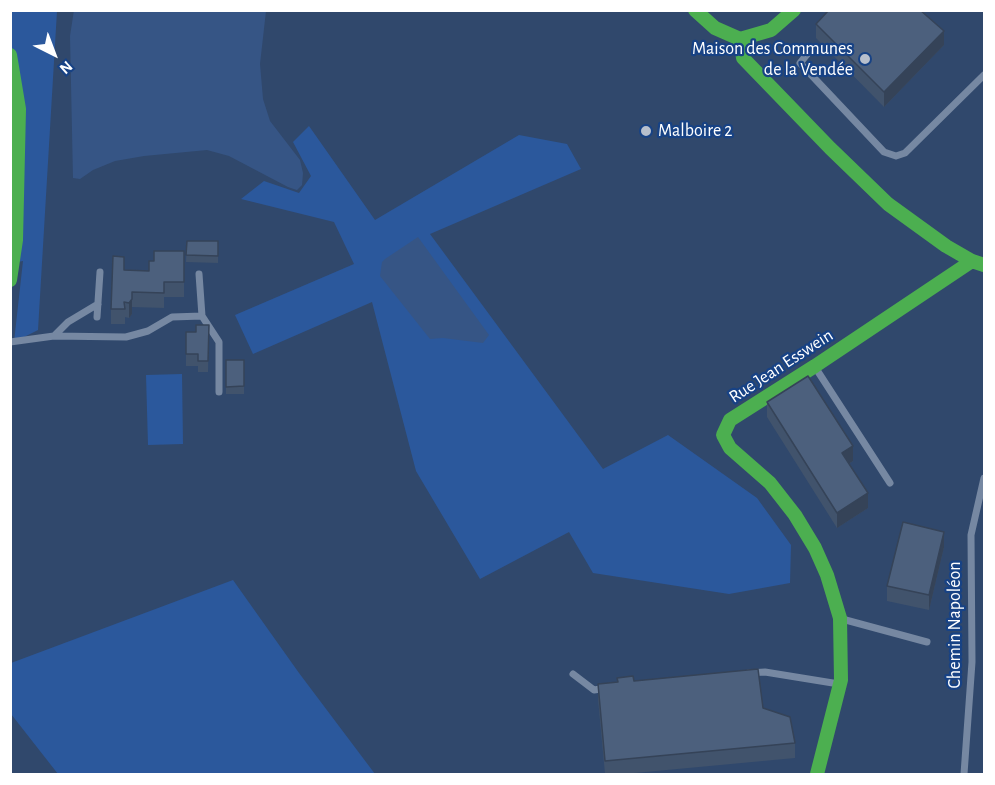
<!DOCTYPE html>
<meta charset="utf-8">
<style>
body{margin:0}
#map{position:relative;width:995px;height:785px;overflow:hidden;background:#30486c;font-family:"Alegreya Sans",sans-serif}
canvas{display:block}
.frame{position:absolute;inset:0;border:12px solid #fff;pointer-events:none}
.north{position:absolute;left:24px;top:24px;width:60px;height:60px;-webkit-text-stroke:4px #174285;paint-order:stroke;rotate:138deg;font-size:16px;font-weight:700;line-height:24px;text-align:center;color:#fff}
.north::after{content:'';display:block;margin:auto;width:21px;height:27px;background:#fff;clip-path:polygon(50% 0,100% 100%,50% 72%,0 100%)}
</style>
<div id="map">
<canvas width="995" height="785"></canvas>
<div class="frame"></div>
<div class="north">N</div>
</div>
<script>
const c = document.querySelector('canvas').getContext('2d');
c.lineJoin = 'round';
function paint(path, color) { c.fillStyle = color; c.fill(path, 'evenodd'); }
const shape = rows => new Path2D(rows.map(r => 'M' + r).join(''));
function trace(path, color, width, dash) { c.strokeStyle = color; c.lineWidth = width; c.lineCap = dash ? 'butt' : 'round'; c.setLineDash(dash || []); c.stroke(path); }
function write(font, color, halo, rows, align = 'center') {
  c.font = font + ' "Alegreya Sans",sans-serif'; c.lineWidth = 4.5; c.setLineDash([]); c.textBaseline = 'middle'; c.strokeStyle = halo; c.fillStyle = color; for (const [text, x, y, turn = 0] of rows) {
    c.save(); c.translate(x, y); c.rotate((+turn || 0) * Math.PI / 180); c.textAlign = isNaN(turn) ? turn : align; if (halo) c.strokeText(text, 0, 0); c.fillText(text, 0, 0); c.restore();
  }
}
paint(shape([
 [11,11,57,11,38,330,14,342,23,261,11,263],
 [309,126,375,220,519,135,567,144,581,169,430,234,603,469,668,435,757,498,791,545,790,583,729,594,593,573,569,532,480,579,416,471,372,302,253,354,235,315,354,264,334,222,241,199,264,181,299,193,311,176,293,142],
 [182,374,183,444,148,445,146,375],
 [233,580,299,673,375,774,58,774,11,714,11,663]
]), '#2b589c');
paint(shape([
 [74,10,266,11,260,64,263,99,270,121,300,160,303,173,302,185,297,190,288,187,229,156,207,150,144,156,115,161,93,170,80,179,73,178,70,36],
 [418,237,489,335,483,343,443,338,430,339,380,276,382,262,385,259]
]), '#365585');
trace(shape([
 [809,52,800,63,884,152,896,156,905,153,984,75],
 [199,274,202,316,219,342,219,392],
 [97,317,100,272],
 [54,336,68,322,98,304],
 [10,342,54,336,126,337,148,331,172,317,202,316],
 [815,367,890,483],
 [842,619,927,642],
 [749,673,765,672,839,684],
 [573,674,594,690,607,688],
 [964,774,972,662,971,535,984,478]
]), '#7688a2', 7);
trace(shape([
 [695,10,715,28,740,39],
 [740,39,743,58,830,148,888,204,946,246,972,261,984,265],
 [740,39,771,30,794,10],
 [10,55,19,109,16,240,10,280],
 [817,774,841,680,840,618,827,575,815,548,795,515,770,483,730,448,723,435,730,420,815,366,972,261]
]), '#4caf50', 14);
paint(shape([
 [829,10,924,10,923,13,944,45,884,107,816,38,816,24],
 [187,241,218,241,218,263,186,262],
 [184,251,184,297,164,297,164,308,132,307,132,314,129,318,125,317,125,324,111,324,111,309,124,270,149,271,154,261],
 [209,325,208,372,198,372,198,366,186,366,186,332,196,332],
 [226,360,244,360,244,394,226,394],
 [767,402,853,461,849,464,868,508,837,528,767,417],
 [944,547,929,610,887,601,887,586],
 [617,678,763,708,795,743,795,758,624,774,605,774,598,699,598,684,617,682]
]), '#41536c');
paint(shape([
 [944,31,944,45,884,107,884,92],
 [132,299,132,314,129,318,129,303],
 [853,446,853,461,842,468,842,453],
 [868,493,868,508,837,528,837,513],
 [944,532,944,547,929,610,929,595]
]), '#354358');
const building = shape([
 [829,10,920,10,944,31,884,92,816,24,829,10],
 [187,241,218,241,218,256,186,255,187,241],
 [154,251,184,251,184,282,164,282,164,293,132,292,132,299,129,303,124,302,125,309,111,309,113,256,124,257,124,270,149,271,149,261,154,261,154,251],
 [196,325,209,325,208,361,198,361,198,354,186,354,186,332,196,332,196,325],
 [226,360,244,360,244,386,226,387,226,360],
 [808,376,853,446,842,453,868,493,837,513,767,402,808,376],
 [903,522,944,532,929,595,887,586,903,522],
 [758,669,763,708,790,717,795,743,605,761,598,684,618,682,617,678,633,676,634,681,758,669]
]);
paint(building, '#4c607d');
trace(building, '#354358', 1.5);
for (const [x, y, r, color] of [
 [865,59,6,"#b7bfcc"],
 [646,131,6,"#b7bfcc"]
]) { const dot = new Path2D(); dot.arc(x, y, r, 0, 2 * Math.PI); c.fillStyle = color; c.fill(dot); trace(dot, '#174285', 2); }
write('18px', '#fff', '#174285', [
 ["Maison des Communes",853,49],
 ["de la Vendée",853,70],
 ["Malboire 2",658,131,"left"]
], 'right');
write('18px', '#fff', '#174285', [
 ["Rue Jean Esswein",781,366,-33],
 ["Chemin Napoléon",955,625,-90]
]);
</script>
